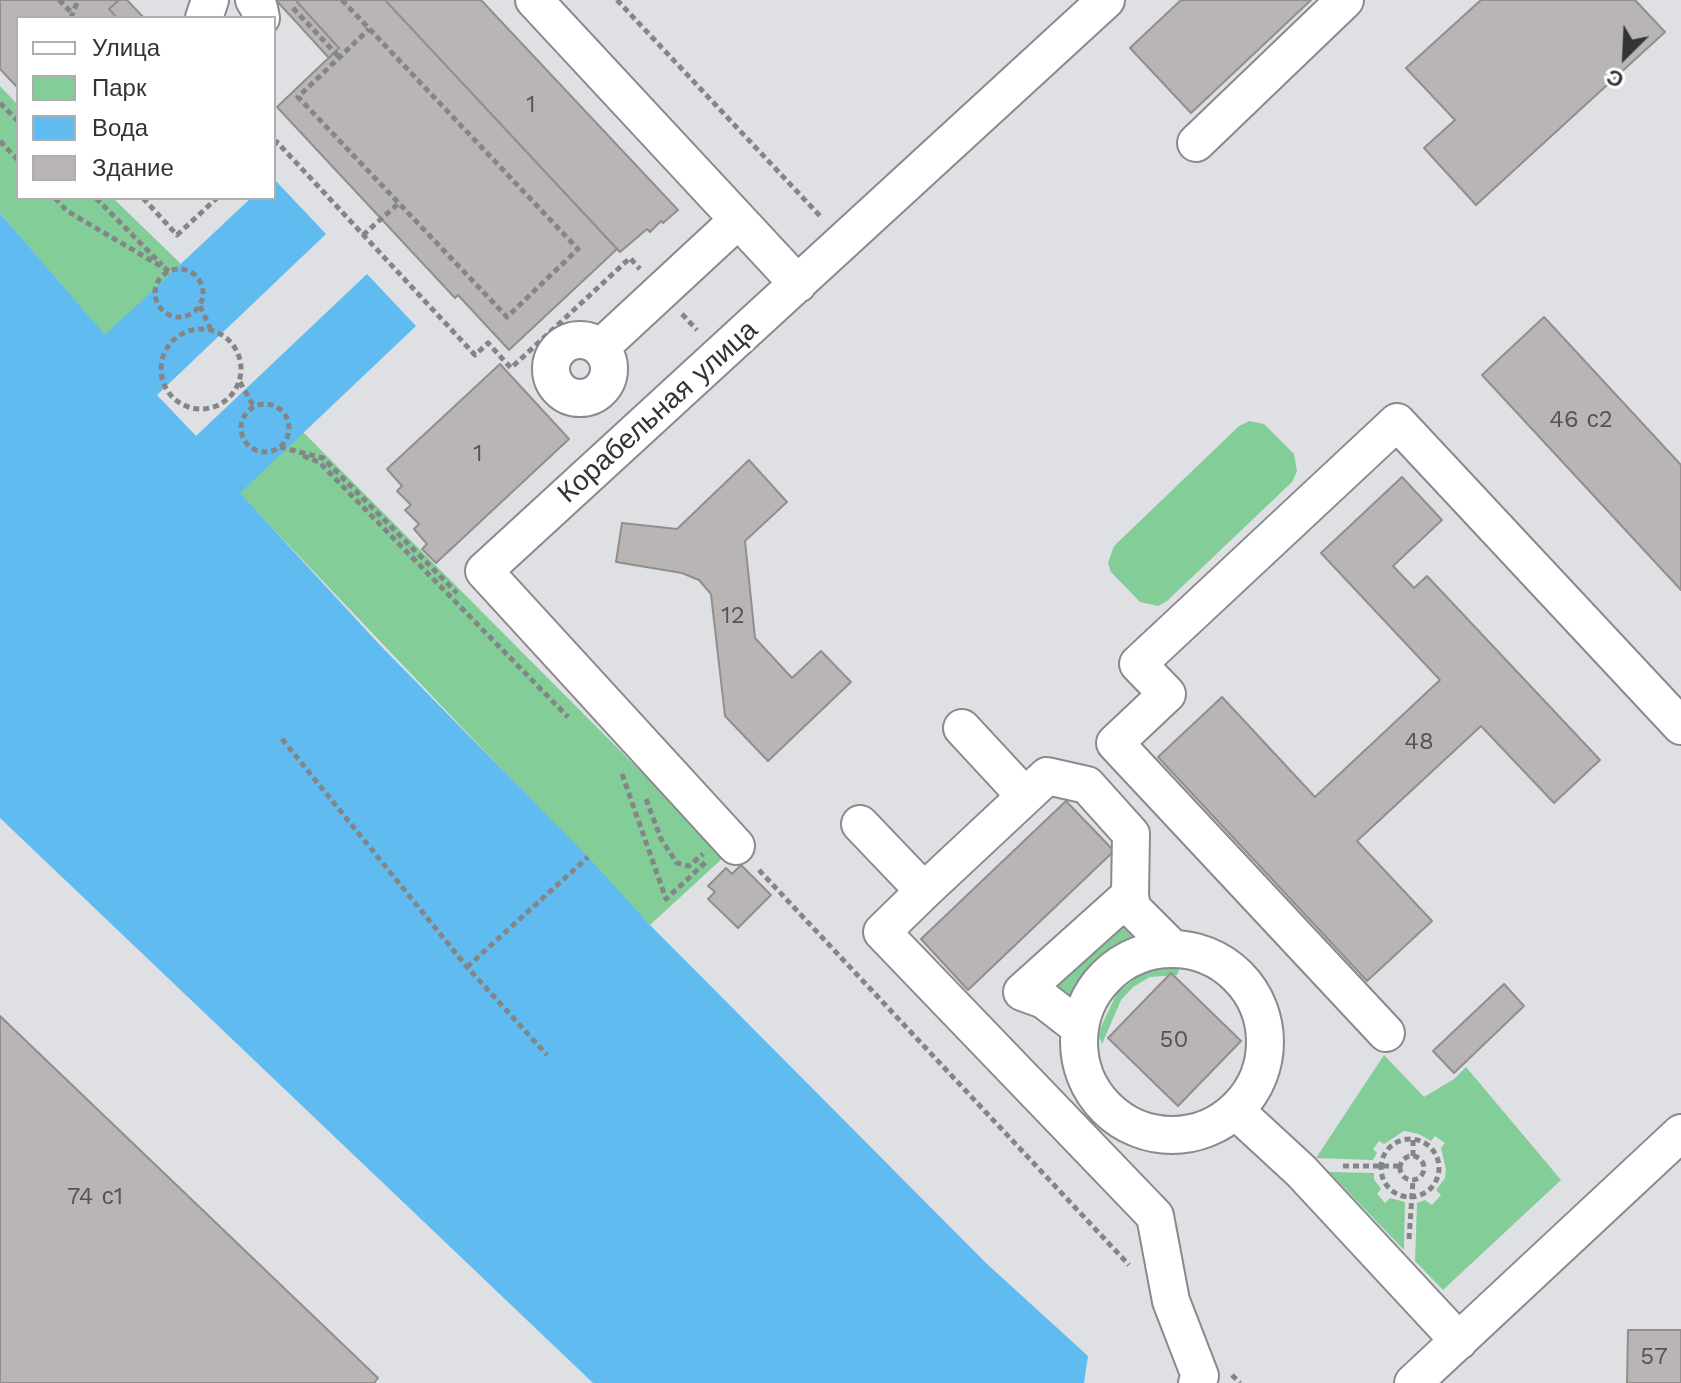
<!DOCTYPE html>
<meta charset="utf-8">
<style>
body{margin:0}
#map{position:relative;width:1681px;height:1383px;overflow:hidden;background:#dfe0e3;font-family:"Work Sans",sans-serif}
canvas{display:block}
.legend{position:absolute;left:16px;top:16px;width:260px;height:184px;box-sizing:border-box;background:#fff;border:2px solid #aeaeae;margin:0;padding:10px 14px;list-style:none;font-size:24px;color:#343435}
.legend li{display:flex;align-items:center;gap:16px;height:40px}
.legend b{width:40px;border:2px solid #aeaeae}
.north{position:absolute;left:1585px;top:16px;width:80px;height:80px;-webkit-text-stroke:6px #fff;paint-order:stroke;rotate:204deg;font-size:22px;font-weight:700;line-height:32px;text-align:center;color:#343435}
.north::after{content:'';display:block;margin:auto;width:28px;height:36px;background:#343435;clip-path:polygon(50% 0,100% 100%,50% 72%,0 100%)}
</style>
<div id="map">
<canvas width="1681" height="1383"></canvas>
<ul class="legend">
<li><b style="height:10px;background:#fff"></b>Улица</li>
<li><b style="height:22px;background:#83cd99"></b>Парк</li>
<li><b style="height:22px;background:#60bcf0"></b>Вода</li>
<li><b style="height:22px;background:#b8b5b4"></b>Здание</li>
</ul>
<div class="north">С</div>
</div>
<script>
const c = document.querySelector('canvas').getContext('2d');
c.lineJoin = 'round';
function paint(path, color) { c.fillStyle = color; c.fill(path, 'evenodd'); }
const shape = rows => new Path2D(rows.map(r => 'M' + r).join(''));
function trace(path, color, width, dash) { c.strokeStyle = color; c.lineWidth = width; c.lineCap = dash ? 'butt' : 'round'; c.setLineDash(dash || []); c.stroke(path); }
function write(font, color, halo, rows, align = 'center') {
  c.font = font + ' "Work Sans",sans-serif'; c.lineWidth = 6; c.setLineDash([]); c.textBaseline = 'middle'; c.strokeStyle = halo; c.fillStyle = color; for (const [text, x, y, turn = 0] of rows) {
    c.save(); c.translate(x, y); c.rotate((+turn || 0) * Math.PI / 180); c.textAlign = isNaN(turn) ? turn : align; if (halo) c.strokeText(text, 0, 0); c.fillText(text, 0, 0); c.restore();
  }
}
paint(shape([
 [0,86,18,105,18,198,113,198,181,264,105,336,0,213],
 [1249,421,1264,424,1294,454,1297,471,1292,482,1167,601,1158,606,1140,602,1111,572,1108,563,1114,546,1239,426],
 [303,432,725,856,650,925,239,493],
 [1122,922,1141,942,1108,959,1106,967,1096,972,1075,1003,1057,987,1084,955],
 [1170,966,1180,967,1177,975,1150,977,1133,987,1121,1000,1102,1044,1099,1037,1100,1029,1117,993,1141,974],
 [1384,1055,1424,1097,1454,1079,1466,1067,1561,1180,1443,1290,1415,1261,1417,1203,1425,1200,1432,1205,1441,1195,1436,1190,1445,1178,1446,1169,1441,1148,1445,1143,1435,1136,1431,1141,1419,1134,1404,1131,1384,1144,1379,1141,1373,1149,1377,1153,1373,1160,1316,1158],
 [1329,1172,1374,1173,1374,1179,1381,1189,1377,1194,1385,1203,1390,1198,1405,1202,1404,1250]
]), '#83cd99');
paint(shape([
 [274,179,326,234,157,395,196,436,367,274,416,326,240,493,378,643,588,857,650,925,987,1264,1088,1356,1084,1383,593,1383,0,818,0,213,105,335,251,198,274,198]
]), '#60bcf0');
const building = shape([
 [0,0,119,0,109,9,117,18,18,18,18,88,0,69,0,0],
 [119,0,127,0,144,18,117,18,109,9,119,0],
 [276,0,299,0,297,2,339,48,329,58,276,0],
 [299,0,385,0,617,249,509,350,458,295,455,298,277,107,339,48,297,2,299,0],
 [385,0,481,0,678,210,663,223,661,221,650,232,647,229,620,252,385,0],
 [1181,0,1311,0,1191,113,1130,48,1181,0],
 [1481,0,1635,0,1665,32,1476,205,1424,148,1455,120,1406,68,1481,0],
 [1544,317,1681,465,1681,590,1482,375,1544,317],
 [500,364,569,439,436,563,422,549,427,544,414,529,419,524,405,510,411,505,397,491,402,486,387,469,500,364],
 [749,460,787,502,745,541,755,638,792,678,821,651,851,682,768,761,725,716,711,594,699,580,682,573,616,562,622,523,677,529,749,460],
 [1402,477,1442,520,1393,566,1414,588,1427,576,1600,760,1554,803,1481,726,1357,841,1432,921,1367,981,1158,757,1222,697,1315,797,1440,680,1321,553,1402,477],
 [1066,801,1114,851,968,990,921,939,1066,801],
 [741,865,771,895,738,928,708,899,715,892,708,886,726,868,732,874,741,865],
 [1171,973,1241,1041,1178,1106,1108,1038,1171,973],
 [1504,984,1524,1006,1454,1073,1433,1051,1504,984],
 [0,1016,378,1378,374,1383,0,1383,0,1016],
 [1628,1330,1681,1330,1681,1383,1627,1383,1628,1330]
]);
paint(building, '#b8b5b4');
trace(building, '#918e8d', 2);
const minor = shape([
 [254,0,259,8,261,18],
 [534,0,798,284],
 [204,18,210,0],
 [1196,143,1345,0],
 '551 369a29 29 0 1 1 58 0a29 29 0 1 1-58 0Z',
 [600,348,738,220],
 [962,728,1025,796],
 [860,824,924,891,1047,776,1087,785,1131,834,1130,895,1022,992,1044,1000,1080,1028],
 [736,846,484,571,1106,0],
 [924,891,882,932,1155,1216,1171,1301,1200,1376,1197,1383],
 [1130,895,1132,908,1171,947],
 '1079 1042a93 93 0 1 1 186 0a93 93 0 1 1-186 0Z',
 [1386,1033,1115,743,1167,694,1138,664,1397,422,1681,726],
 [1236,1111,1301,1171,1459,1341],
 [1413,1383,1681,1133]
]);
trace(minor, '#898a8d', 40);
trace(shape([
 [59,0,72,13],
 [342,0,578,249,507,317,298,97,369,29],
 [617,0,821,217],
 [293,8,339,57],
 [71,18,78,0],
 [0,103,18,121],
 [0,141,18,160],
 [274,145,277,142,475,355,488,343,511,368,630,258,640,269],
 [55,198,67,211,169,271],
 [96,198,162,265],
 [143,198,177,235,217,198],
 [363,235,399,203],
 '155 293a24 24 0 1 1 48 0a24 24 0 1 1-48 0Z',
 [200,306,211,330],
 [682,314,697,330],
 '161 369a40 40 0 1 1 80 0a40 40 0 1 1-80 0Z',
 [240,382,254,407],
 '241 428a24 24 0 1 1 48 0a24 24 0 1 1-48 0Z',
 [280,447,323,458,457,593],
 [303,456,319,462,568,717],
 [282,739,467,967,547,1055],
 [622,774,666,899,708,860],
 [646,799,661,839,677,863,689,866,703,854],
 [759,870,1129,1265],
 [467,967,588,857],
 '1381 1168a29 29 0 1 1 58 0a29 29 0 1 1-58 0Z',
 [1413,1156,1413,1140],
 '1400 1168a12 12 0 1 1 24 0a12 12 0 1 1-24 0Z',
 [1343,1166,1400,1166],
 [1409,1239,1413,1180],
 [1232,1375,1240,1383]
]), '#848587', 5, [6, 4]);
trace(minor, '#fff', 36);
write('24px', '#555455', null, [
 ["1",531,105],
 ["46 с2",1581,420],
 ["1",478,454],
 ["12",733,616],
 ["48",1419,742],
 ["50",1174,1040],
 ["74 с1",95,1197],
 ["57",1654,1357]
]);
write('28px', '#343435', '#fff', [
 ["Корабельная улица",658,412,-42]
]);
</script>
